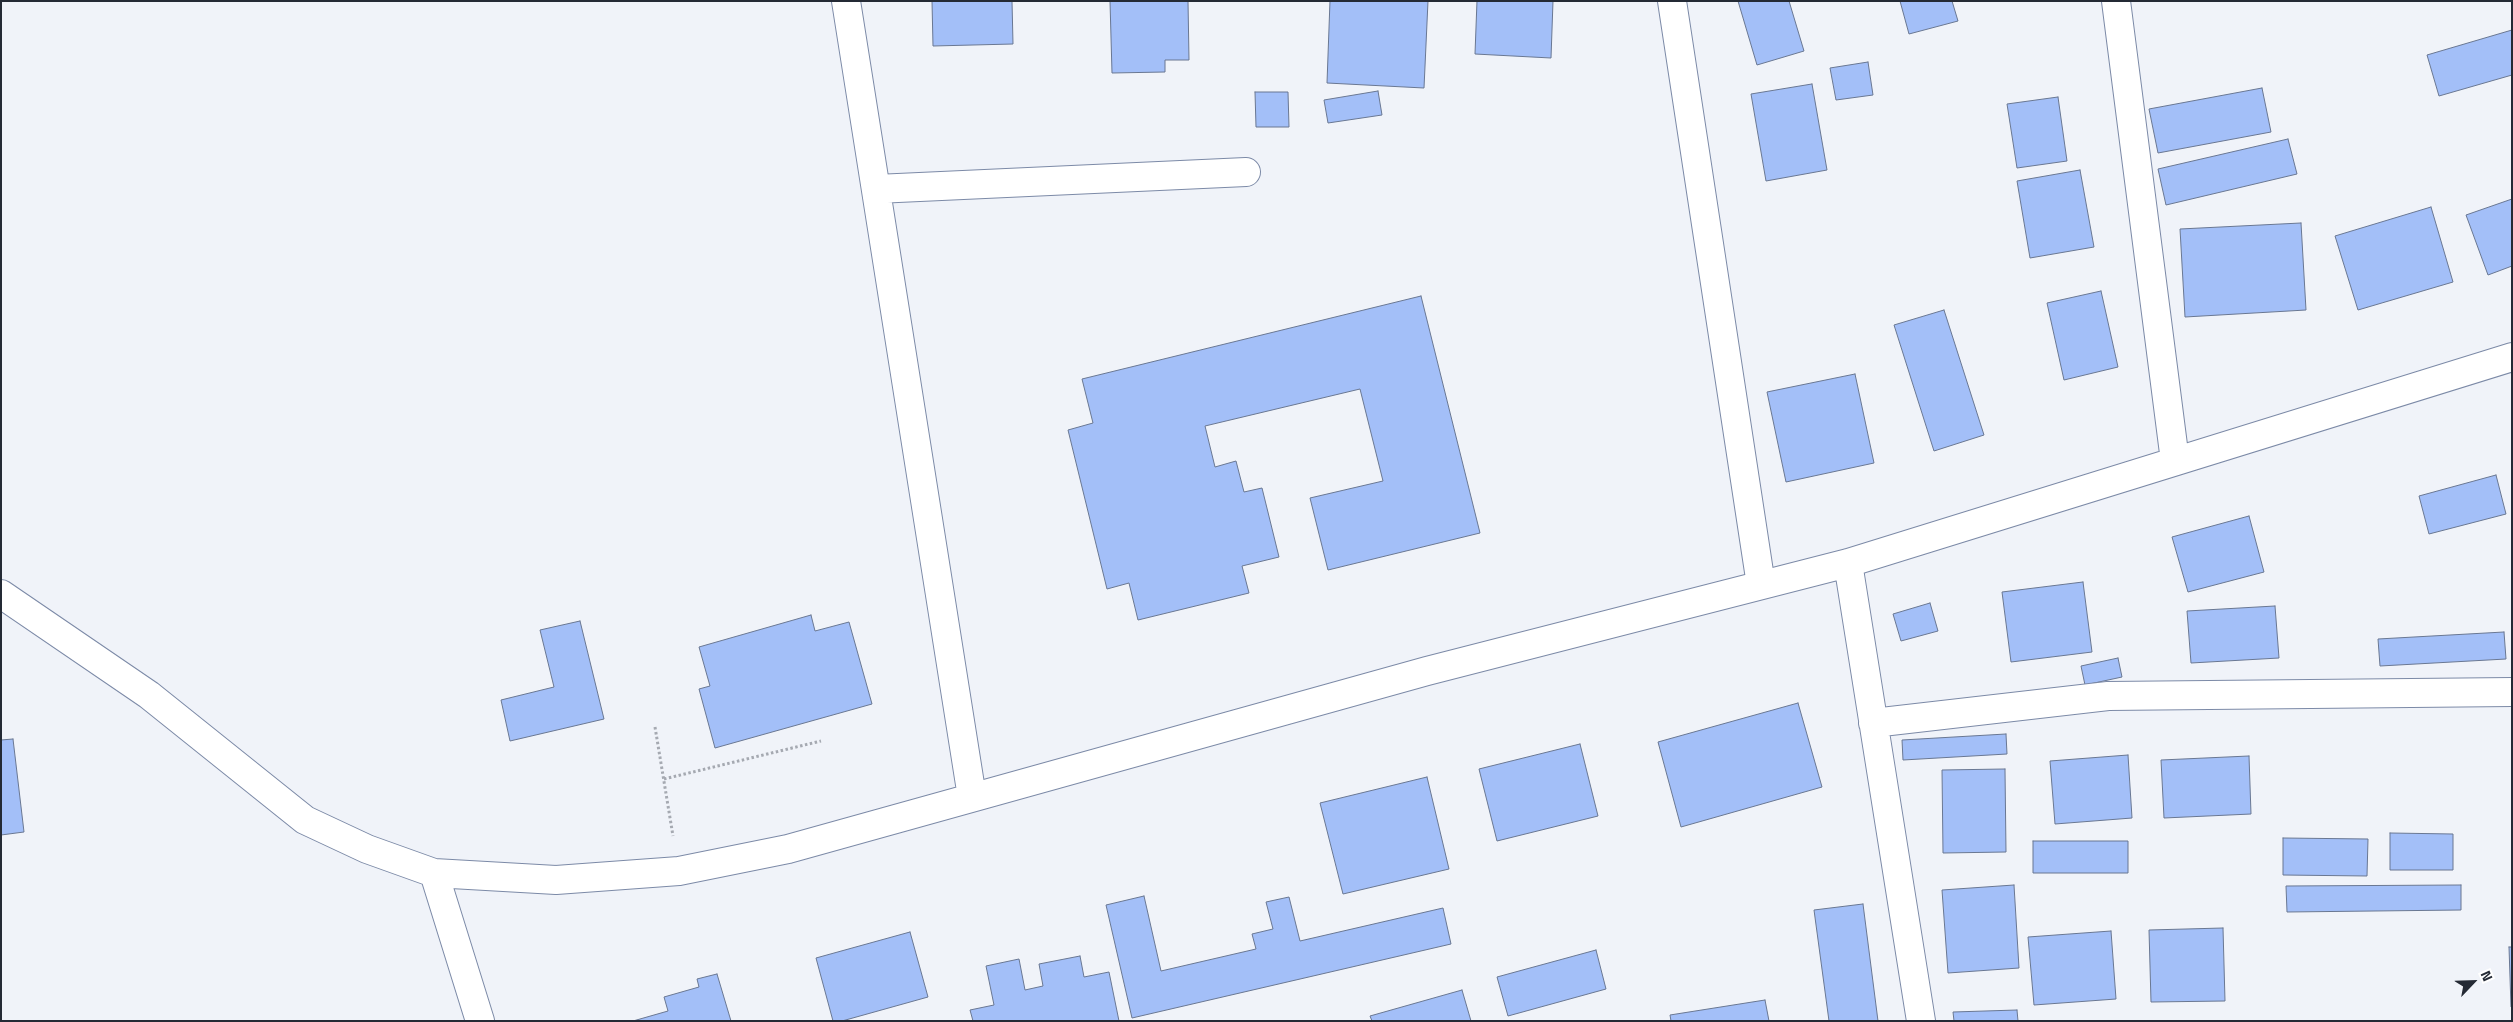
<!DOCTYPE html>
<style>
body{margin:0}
#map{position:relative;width:2513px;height:1022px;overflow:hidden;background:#f0f3f9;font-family:"Titillium Web",sans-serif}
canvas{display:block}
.frame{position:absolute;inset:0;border:2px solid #242a35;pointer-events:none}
.north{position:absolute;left:2448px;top:957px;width:50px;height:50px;-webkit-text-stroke:4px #fff;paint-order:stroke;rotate:66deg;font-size:14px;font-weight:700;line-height:20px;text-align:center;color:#242a35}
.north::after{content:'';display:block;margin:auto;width:18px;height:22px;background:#242a35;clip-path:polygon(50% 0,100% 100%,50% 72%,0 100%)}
</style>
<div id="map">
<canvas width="2513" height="1022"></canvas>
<div class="frame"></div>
<div class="north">N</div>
</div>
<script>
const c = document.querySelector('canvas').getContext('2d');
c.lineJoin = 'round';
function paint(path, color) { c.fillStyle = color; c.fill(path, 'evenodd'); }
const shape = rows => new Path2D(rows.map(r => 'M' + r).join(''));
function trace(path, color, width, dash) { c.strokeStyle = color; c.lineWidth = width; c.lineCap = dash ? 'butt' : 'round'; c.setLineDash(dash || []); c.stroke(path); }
const building = shape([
 [932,1,1012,1,1013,44,933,46,932,1],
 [1110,1,1188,1,1189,60,1165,60,1165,72,1112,73,1110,1],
 [1330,1,1428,1,1424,88,1327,83,1330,1],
 [1477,1,1553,1,1551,58,1475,54,1477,1],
 [1738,1,1789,1,1804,51,1757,65,1738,1],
 [1900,1,1952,1,1958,21,1909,34,1900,1],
 [2512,30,2512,75,2439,96,2427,55,2512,30],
 [1868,62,1873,95,1836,100,1830,68,1868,62],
 [1812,84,1827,170,1766,181,1751,94,1812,84],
 [2262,88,2271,132,2158,153,2149,109,2262,88],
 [1378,91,1382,115,1328,123,1324,100,1378,91],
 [1255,92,1288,92,1289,127,1256,127,1255,92],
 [2058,97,2067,161,2017,168,2007,104,2058,97],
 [2288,139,2297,174,2166,205,2158,169,2288,139],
 [2080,170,2094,247,2030,258,2017,181,2080,170],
 [2512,199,2512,266,2488,275,2466,215,2512,199],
 [2431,207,2453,282,2358,310,2335,236,2431,207],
 [2301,223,2306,310,2185,317,2180,229,2301,223],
 [2101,291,2118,367,2064,380,2047,303,2101,291],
 [1421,296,1480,533,1328,570,1310,498,1383,481,1360,389,1205,426,1215,467,1236,461,1244,492,1262,488,1279,557,1242,566,1249,593,1138,620,1129,583,1107,589,1068,430,1093,423,1082,379,1421,296],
 [1944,310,1984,435,1934,451,1894,325,1944,310],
 [1855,374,1874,463,1786,482,1767,392,1855,374],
 [2496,475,2506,514,2429,534,2419,496,2496,475],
 [2249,516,2264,572,2188,592,2172,537,2249,516],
 [2083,582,2092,652,2011,662,2002,592,2083,582],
 [1930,603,1938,631,1901,641,1893,614,1930,603],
 [2275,606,2279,658,2191,663,2187,611,2275,606],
 [811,615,815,631,849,622,872,704,715,748,699,689,710,686,699,647,811,615],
 [580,621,604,719,510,741,501,700,554,687,540,630,580,621],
 [2504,632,2506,659,2380,666,2378,639,2504,632],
 [2118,658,2122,677,2085,685,2081,666,2118,658],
 [1798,703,1822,787,1681,827,1658,742,1798,703],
 [2006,734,2007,754,1903,760,1902,740,2006,734],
 [13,739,24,832,1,835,1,740,13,739],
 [1580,744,1598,816,1497,841,1479,769,1580,744],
 [2128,755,2132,818,2055,824,2050,761,2128,755],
 [2249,756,2251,814,2164,818,2161,760,2249,756],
 [2005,769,2006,852,1943,853,1942,770,2005,769],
 [1427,777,1449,869,1343,894,1320,803,1427,777],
 [2390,833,2453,834,2453,870,2390,870,2390,833],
 [2283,838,2368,839,2367,876,2283,875,2283,838],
 [2033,841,2128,841,2128,873,2033,873,2033,841],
 [2014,885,2019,968,1948,973,1942,890,2014,885],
 [2461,885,2461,910,2287,912,2286,886,2461,885],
 [1144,896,1161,971,1256,949,1252,934,1273,929,1266,902,1289,897,1300,941,1443,908,1451,944,1132,1018,1106,905,1144,896],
 [1863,904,1878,1021,1829,1021,1814,910,1863,904],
 [2223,928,2225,1001,2151,1002,2149,930,2223,928],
 [2111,931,2116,999,2034,1005,2028,937,2111,931],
 [910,932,928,997,842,1021,833,1021,816,958,910,932],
 [2509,947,2512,947,2512,1007,2511,1007,2509,947],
 [1596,950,1606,989,1508,1016,1497,977,1596,950],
 [1080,956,1084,977,1109,972,1119,1021,973,1021,970,1010,994,1005,986,966,1019,959,1025,990,1043,986,1039,964,1080,956],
 [717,974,731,1021,633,1021,668,1011,664,997,699,987,697,979,717,974],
 [1462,990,1471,1021,1372,1021,1370,1016,1462,990],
 [1765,1000,1769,1021,1671,1021,1670,1015,1765,1000],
 [2017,1010,2018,1021,1954,1021,1953,1012,2017,1010]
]);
paint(building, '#a3bff8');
trace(building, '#697792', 1);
const minor = shape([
 [846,1,972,797],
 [1672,1,1761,585],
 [2116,1,2175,461],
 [876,189,1246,172],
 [1848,563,1921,1021],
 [1,594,149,695,305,820,367,849,434,873,556,880,679,871,788,849,1427,671,1848,563,2512,357],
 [1873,723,2108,696,2512,692],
 [434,873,480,1021]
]);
trace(minor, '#7c8aa7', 30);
trace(shape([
 [655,727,673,836],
 [664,779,821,741]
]), '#a5a9b1', 3, [2.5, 2.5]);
trace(minor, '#fff', 28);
</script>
